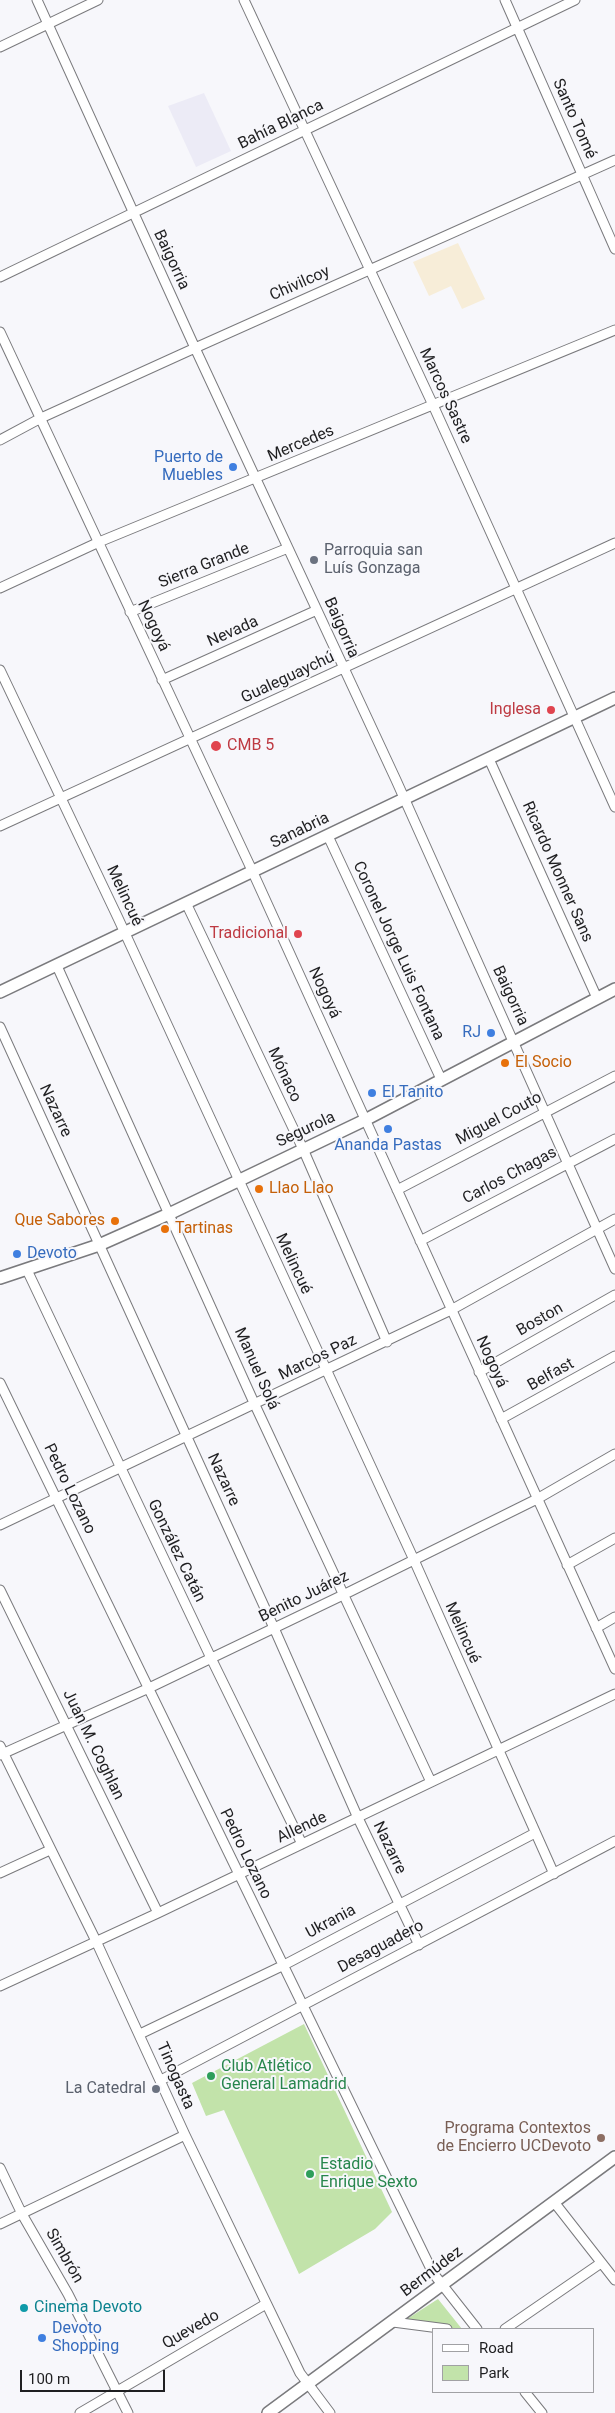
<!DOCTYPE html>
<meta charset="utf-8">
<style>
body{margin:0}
#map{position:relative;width:615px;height:2413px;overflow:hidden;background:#f7f7fb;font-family:Roboto,sans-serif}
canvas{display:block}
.legend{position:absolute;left:432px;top:2328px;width:162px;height:65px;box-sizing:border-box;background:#f7f7fb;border:1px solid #a1a1a4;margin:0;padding:6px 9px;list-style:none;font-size:15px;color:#1f1f21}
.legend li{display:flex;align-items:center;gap:10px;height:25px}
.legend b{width:25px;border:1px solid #a1a1a4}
.scale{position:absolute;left:20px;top:2370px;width:145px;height:22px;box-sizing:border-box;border:2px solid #1f1f21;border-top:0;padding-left:6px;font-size:15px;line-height:18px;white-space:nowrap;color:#1f1f21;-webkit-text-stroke:4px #f7f7fb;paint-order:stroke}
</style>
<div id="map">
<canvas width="615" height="2413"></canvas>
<ul class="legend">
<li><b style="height:6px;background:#fff"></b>Road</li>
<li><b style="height:14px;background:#c2e3aa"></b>Park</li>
</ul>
<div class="scale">100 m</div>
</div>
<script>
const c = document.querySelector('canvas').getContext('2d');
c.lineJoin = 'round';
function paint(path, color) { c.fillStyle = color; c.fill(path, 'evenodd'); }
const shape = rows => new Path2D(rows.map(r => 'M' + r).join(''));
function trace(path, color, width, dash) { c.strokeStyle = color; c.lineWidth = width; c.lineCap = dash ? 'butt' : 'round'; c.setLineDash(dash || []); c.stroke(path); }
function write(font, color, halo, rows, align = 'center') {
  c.font = font + ' Roboto,sans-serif'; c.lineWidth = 4; c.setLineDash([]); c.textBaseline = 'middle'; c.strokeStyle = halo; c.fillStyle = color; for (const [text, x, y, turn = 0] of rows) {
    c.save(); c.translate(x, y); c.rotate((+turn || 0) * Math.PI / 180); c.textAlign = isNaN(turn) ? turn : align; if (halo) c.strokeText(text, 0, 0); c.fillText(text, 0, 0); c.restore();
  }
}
paint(shape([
 [204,93,231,151,196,167,168,106]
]), '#ecebf6');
paint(shape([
 [458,243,485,299,462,309,451,286,429,296,413,262]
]), '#f7edd8');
paint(shape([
 [304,2024,392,2212,375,2229,299,2274,224,2110,206,2116,192,2083],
 [438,2299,462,2329,452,2329,407,2319]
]), '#c2e3aa');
const street = shape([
 [37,0,195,348,396,780,615,1269],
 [244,0,433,405,615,807],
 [505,0,615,249],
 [0,47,98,0],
 [0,277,575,0],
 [0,332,250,866,615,1669],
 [0,440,41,418,195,348,615,160],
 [0,588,99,542,615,330],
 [130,612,288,548],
 [0,670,118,918,414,1560,554,1874],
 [162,680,317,610],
 [489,759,597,998],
 [0,826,615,543],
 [328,836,441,1079],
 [187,905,303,1149,387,1342],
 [57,966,255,1405,431,1782],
 [0,1027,274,1628,358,1818,419,1945],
 [397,1190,615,1076],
 [420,1241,615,1139],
 [27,1270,211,1658,302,1844],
 [479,1372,615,1295],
 [0,1383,433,2273,477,2329],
 [501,1419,615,1356],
 [0,1525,451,1310,615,1219],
 [567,1565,615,1538],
 [0,1590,158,1913],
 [596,1628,615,1617],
 [0,1746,96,1941,185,2135,300,2373,330,2413],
 [0,1755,149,1688,343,1595,537,1499,615,1454],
 [0,1873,50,1850],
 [0,1986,158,1913,615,1694],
 [140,2034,284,1965,535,1833],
 [161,2080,615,1841],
 [0,2168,22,2214,68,2294,128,2413],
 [554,2202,615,2280],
 [0,2224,185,2135],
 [393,2322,447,2329],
 [505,2329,601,2263],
 [525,2392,542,2413],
 [80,2413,266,2304]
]);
const secondary = shape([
 [0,992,615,698],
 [0,1278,99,1245,171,1213,365,1120,615,989],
 [268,2413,615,2157]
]);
trace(street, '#7a7a7d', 11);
trace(secondary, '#7a7a7d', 14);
trace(street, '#fff', 9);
trace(secondary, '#fff', 11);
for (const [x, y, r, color] of [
 [233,467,5,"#3f7fe0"],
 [314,560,5,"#6b7280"],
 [551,710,5,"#e0444e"],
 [216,746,6,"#e0444e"],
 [298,934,5,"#e0444e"],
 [491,1033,5,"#3f7fe0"],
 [505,1063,5,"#e8710a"],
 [372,1093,5,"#3f7fe0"],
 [388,1129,5,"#3f7fe0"],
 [259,1189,5,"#e8710a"],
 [115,1221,5,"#e8710a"],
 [165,1229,5,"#e8710a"],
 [17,1254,5,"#3f7fe0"],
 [211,2076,5,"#2e9e5b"],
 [156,2089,5,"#6b7280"],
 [601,2138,5,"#8d6e63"],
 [310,2174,5,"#2e9e5b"],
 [24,2308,5,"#0f9aa8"],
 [42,2338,5,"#3f7fe0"]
]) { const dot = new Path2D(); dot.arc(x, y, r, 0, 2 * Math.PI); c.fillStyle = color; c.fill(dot); trace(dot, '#f7f7fb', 2); }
write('16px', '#1f1f21', '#f7f7fb', [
 ["Santo Tomé",574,119,66],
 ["Bahía Blanca",281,125,-26],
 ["Baigorria",171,260,65],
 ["Chivilcoy",300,284,-24],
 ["Marcos Sastre",445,396,65],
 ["Mercedes",301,444,-23],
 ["Sierra Grande",204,566,-22],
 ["Nogoyá",153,626,65],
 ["Baigorria",341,628,66],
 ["Nevada",233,632,-24],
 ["Gualeguaychú",288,678,-25],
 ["Sanabria",300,831,-26],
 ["Ricardo Monner Sans",557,872,66],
 ["Melincué",124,896,65],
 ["Coronel Jorge Luis Fontana",398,951,65],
 ["Nogoyá",324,993,65],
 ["Baigorria",510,996,65],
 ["Mónaco",284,1075,65],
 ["Nazarre",55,1111,65],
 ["Miguel Couto",499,1119,-28],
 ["Segurola",306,1130,-25],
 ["Carlos Chagas",510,1176,-28],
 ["Melincué",293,1264,65],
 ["Boston",540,1320,-30],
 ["Marcos Paz",318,1358,-26],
 ["Nogoyá",491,1362,66],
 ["Manuel Solá",256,1369,66],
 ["Belfast",551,1375,-29],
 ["Nazarre",223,1480,65],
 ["Pedro Lozano",69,1489,64],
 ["González Catán",176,1551,64],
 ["Benito Juárez",304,1597,-26],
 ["Melincué",462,1633,66],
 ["Juan M. Coghlan",93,1745,64],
 ["Allende",302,1828,-25],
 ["Nazarre",389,1848,64],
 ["Pedro Lozano",245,1854,64],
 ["Ukrania",331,1922,-28],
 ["Desaguadero",381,1947,-28],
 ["Tinogasta",175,2076,66],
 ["Simbrón",64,2256,60],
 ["Bermúdez",432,2272,-37],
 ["Quevedo",191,2330,-30]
]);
write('16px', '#366cbe', '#f7f7fb', [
 ["Puerto de",223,458,"right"],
 ["Muebles",223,476,"right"],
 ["RJ",481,1033,"right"],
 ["El Tanito",382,1093],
 ["Ananda Pastas",388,1146,"center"],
 ["Devoto",27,1254],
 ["Devoto",52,2329],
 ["Shopping",52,2347]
], 'left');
write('16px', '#5b616d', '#f7f7fb', [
 ["Parroquia san",324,551],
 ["Luís Gonzaga",324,569],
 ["La Catedral",146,2089,"right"]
], 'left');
write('16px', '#be3a42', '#f7f7fb', [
 ["Inglesa",541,710],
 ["CMB 5",227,746,"left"],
 ["Tradicional",288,934]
], 'right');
write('16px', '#c56008', '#f7f7fb', [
 ["El Socio",515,1063],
 ["Llao Llao",269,1189],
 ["Que Sabores",105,1221,"right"],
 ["Tartinas",175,1229]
], 'left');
write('16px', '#27864d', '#f7f7fb', [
 ["Club Atlético",221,2067],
 ["General Lamadrid",221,2085],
 ["Estadio",320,2165],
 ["Enrique Sexto",320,2183]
], 'left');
write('16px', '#785e54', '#f7f7fb', [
 ["Programa Contextos",591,2129],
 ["de Encierro UCDevoto",591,2147]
], 'right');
write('16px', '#0d838f', '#f7f7fb', [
 ["Cinema Devoto",34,2308]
], 'left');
</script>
